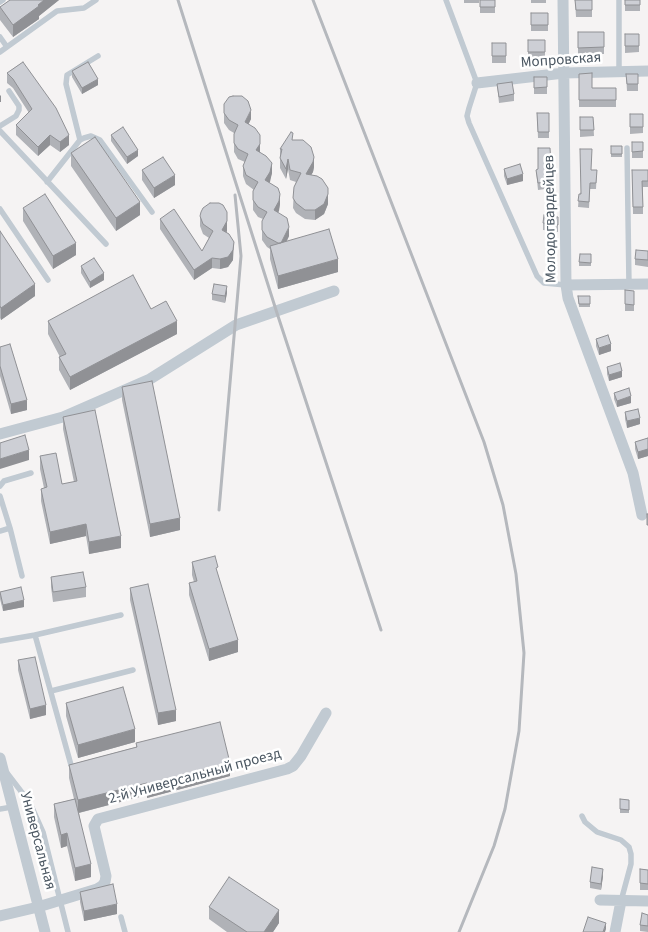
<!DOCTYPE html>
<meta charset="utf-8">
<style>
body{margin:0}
canvas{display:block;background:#f5f3f3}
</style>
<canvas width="648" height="932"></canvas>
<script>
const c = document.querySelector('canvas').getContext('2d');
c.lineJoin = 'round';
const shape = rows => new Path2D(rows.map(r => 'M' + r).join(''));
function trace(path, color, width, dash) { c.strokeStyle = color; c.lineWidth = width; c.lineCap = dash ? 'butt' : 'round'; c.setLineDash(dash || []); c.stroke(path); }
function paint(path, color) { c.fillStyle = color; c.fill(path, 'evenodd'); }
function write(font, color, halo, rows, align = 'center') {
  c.font = font + ' "Source Sans 3",sans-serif'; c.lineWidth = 5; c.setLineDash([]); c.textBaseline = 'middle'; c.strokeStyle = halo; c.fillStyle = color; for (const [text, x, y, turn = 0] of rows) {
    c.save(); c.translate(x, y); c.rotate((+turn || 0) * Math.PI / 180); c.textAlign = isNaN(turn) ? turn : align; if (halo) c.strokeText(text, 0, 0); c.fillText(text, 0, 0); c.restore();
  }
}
trace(shape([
 [446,0,477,83,469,108,467,116,469,123,537,276,544,283,566,285],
 [619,0,619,72],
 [0,2,3,0],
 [0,37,7,47],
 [0,52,57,11,84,8,96,0],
 [0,126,16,116,19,110,19,106,9,91],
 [0,131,106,244],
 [80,140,84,138,91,136,100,140,152,212],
 [627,148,629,285],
 [47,182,80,140,66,84,67,75,98,56],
 [0,209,48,280],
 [0,486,4,481,31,473],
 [0,496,10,528,0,531],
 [10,528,22,576],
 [0,641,35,635],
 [51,691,133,670],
 [71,765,35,635,121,615],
 [7,773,30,803,43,832,68,932],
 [0,809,12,807],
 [582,816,585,822,597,832,621,840,629,847,631,854,631,864,621,901],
 [121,917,125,932]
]), '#c1cad2', 5.5);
trace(shape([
 [563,0,566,285,568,298,633,473,642,515],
 [477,83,564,73,648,71],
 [566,285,648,284],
 [0,434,63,417,150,379,236,325,334,291],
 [0,758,45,932],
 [600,900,648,901],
 [0,916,38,907,97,889,102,886,105,882,106,876,94,826,98,819,287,769,293,766,301,756,326,713],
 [615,932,621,901]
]), '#c1cad2', 11);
trace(shape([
 [178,0,276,310,381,630],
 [313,0,484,442,503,505,516,574,524,653,519,731,505,809,494,846,459,932],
 [219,510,241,256,235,195]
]), '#b5b8bd', 3);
paint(shape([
 [10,0,59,0,39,16,39,19,13,37,0,20,0,7],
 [464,0,479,0,479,3,464,3],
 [480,0,495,0,495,13,480,13],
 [531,0,546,0,546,3,531,3],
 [575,0,592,0,592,17,576,17],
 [625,0,640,0,640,11,625,11],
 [531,13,548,13,548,31,531,31],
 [578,32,604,32,604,54,578,54],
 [625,34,639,34,639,52,625,53],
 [528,40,545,40,545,58,528,58],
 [492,43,506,43,506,63,492,63],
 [23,62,69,145,60,152,50,145,38,156,16,135,16,125,29,113,13,88,7,83,7,73],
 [72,71,98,85,82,94,72,77],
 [579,74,592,88,616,88,616,107,579,107],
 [626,74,638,74,638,91,627,91],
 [534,77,547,77,547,94,534,94],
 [497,84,514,94,514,101,499,103],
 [224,104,251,119,248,124,260,152,272,173,269,182,280,204,278,213,289,236,287,241,338,272,278,289,270,259,270,249,267,247,262,240,262,221,263,219,258,217,253,210,253,191,254,190,246,184,243,176,243,166,245,162,238,159,234,152,234,133,229,130,224,123],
 [537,113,549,113,549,138,538,138],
 [630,114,643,114,643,133,630,134],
 [580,117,593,117,594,136,580,137],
 [111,135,138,156,127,164,111,141],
 [293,140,314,167,313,172,311,175,328,204,324,214,315,220,305,219,296,213,293,208,294,187,296,182,290,180,288,169,286,179,280,168,280,149],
 [632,142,643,142,643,158,632,158],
 [611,146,622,146,622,157,611,157],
 [71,153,140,215,116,231,71,166],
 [504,169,523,181,507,185,504,176],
 [142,170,175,185,154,198,142,180],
 [536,170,552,181,552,188,538,190],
 [591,170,597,170,596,189,590,189,589,208,578,207,579,194,580,194],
 [632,170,648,170,648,187,643,187,643,214,633,214],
 [23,208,76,255,53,269,23,221],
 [200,216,227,222,227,231,226,233,233,260,228,267,220,269,212,268,194,280,160,229,160,219,202,251,209,238,203,234,200,226],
 [558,217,558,232,543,230,543,223],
 [0,231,35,296,1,320,0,318],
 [648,251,648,267,635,265,635,259],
 [591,254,591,266,579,266,579,262],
 [81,266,104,280,90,288,81,273],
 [625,290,634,291,634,311,625,311],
 [227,293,225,303,212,300,212,294],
 [578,296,590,296,590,307,579,307],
 [151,309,177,334,70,390,59,370,59,357,60,357,48,334,48,321],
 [596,339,611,351,599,355,596,346],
 [0,347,27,410,11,414,0,376],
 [607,367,622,377,609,381,607,374],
 [122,387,180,530,150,537,122,400],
 [614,393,631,403,617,407,614,399],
 [625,412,640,424,627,428,625,419],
 [63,417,121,548,89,554,86,536,50,544,41,501,41,489,44,488,40,469,40,456,62,484,74,482,63,429],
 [648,438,648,456,638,459,635,449,635,442],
 [192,562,218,575,238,652,209,661,189,595,189,583,194,582,192,575],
 [51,577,86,587,86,597,53,602,51,587],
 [130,588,176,721,158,725,130,600],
 [0,592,24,607,3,611,0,599],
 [18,660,46,715,30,719,18,670],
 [66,703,135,742,78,758,66,716],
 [136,743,230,776,147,798,147,795,79,813,91,877,75,881,67,846,61,848,54,817,54,804,74,799,69,778,69,765,136,747],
 [620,799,629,800,629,813,620,813],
 [640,869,648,870,648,890,640,890],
 [603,876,601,890,590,888,590,882],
 [80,892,117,914,84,921,80,902],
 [209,907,279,923,273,932,227,932,209,919],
 [648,915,648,932,640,931,640,925]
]), '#b0b2b7');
paint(shape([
 [44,0,59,0,39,16,39,19,13,37,13,25],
 [98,79,98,85,82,94,82,88],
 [1,95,1,102,0,102,0,96],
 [251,110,251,119,245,132,245,122],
 [50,135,50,145,38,156,38,147],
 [69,135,69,145,60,152,60,142],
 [260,135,260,153,256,150],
 [138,150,138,156,127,164,127,157],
 [314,157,314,167,313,172,306,184,306,174],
 [288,159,288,169,286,179,286,169],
 [272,163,272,173,270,182,265,190,265,180],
 [523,174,523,181,507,185,507,179],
 [175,175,175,185,154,198,154,188],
 [280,194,280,204,279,211,274,219,274,210],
 [328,194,328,204,324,214,315,220,315,210],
 [140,202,140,215,116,231,116,218],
 [227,212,227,231,222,240,222,230],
 [289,227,289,236,280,254,280,245],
 [234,242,233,260,228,267,220,269,220,259],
 [76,243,76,255,53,269,53,256],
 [212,258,212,268,194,280,194,270],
 [338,259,338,272,278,289,278,276],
 [104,273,104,280,90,288,90,282],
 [35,284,35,296,1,320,1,308],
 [227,286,227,293,225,303,225,296],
 [177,321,177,334,70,390,70,377],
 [611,344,611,351,599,355,599,348],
 [622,371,622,377,609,381,609,375],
 [631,396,631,403,617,407,617,401],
 [27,400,27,410,11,414,11,404],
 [640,418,640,424,627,428,627,421],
 [648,449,648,456,638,459,638,452],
 [29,450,29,460,0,469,0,459],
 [180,518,180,530,150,537,150,524],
 [86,524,86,536,50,544,50,532],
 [121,536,121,548,89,554,89,542],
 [24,600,24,607,3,611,3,605],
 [238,640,238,652,209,661,209,649],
 [46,705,46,715,30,719,30,709],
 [176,710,176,721,158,725,158,713],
 [135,729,135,742,78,758,78,745],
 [230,763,230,776,147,798,147,785],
 [147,783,147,795,78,813,78,800],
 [67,833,67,846,61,848,61,835],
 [91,864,91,877,75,881,75,868],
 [603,869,603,876,601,890,601,884],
 [117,904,117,914,84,921,84,911],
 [279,910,279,923,273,932,264,932],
 [606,923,606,929,605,932,603,932]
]), '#909195');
const building = shape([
 [10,0,44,0,38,5,39,6,13,25,0,7,10,0],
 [480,0,495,0,495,7,480,7,480,0],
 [575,0,592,0,592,10,576,10,575,0],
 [625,0,640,0,640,5,625,5,625,0],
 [531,13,548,13,548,25,531,25,531,13],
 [578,32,604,32,604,47,578,48,578,32],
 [625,34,639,34,639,46,625,46,625,34],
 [528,40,545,40,545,52,528,52,528,40],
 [492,43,506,43,506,56,492,56,492,43],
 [23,62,56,108,69,135,60,142,50,135,38,147,16,125,32,109,13,79,7,73,23,62],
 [88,62,98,79,82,88,72,71,88,62],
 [592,73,592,88,616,88,616,100,579,100,579,74,592,73],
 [626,74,638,74,638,84,627,84,626,74],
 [534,77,547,77,547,87,534,88,534,77],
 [512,82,514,94,499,97,497,84,512,82],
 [233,96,242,96,248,101,251,110,245,122,255,128,260,135,260,144,256,150,266,156,272,163,270,172,265,180,278,188,280,194,279,201,274,210,287,218,289,227,281,243,278,243,267,237,262,230,262,221,267,212,258,207,253,200,253,191,258,182,246,175,243,166,248,154,238,149,234,143,234,134,238,125,229,120,224,113,224,104,229,97,233,96],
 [537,113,549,113,549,132,538,132,537,113],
 [630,114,643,114,643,127,630,127,630,114],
 [580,117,593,117,594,130,580,130,580,117],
 [123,127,138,150,127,157,111,135,123,127],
 [291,132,293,133,292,140,303,140,311,147,314,157,313,162,306,174,317,176,322,179,328,188,328,194,324,204,315,210,305,210,296,203,293,198,294,187,301,173,290,170,288,159,286,169,280,158,282,149,280,149,291,132],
 [95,137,140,202,116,218,71,153,95,137],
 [632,142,643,142,643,151,632,152,632,142],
 [611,146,622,146,622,154,611,154,611,146],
 [538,148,550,148,552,181,538,183,536,170,538,169,538,148],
 [580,149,592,149,591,170,597,170,596,183,590,183,589,202,578,201,579,194,581,194,580,149],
 [163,157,175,175,154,188,142,170,163,157],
 [520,164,523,174,507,179,504,169,520,164],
 [632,170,648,170,648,181,642,181,643,207,633,207,632,170],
 [45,194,76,243,53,256,23,208,45,194],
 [210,203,219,203,223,205,227,212,227,221,222,230,229,234,234,242,233,250,228,257,220,259,212,258,194,270,160,219,174,209,202,251,213,231,203,224,200,216,201,212,203,208,210,203],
 [544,215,558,217,558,225,543,223,544,215],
 [329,229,338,259,278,276,270,246,329,229],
 [0,231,35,284,1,308,0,306,0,231],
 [636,250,648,251,648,260,635,259,636,250],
 [580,254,591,254,591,263,579,262,580,254],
 [94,258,104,273,90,282,81,266,94,258],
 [133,275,151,309,166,301,177,321,70,377,59,357,66,354,48,321,133,275],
 [214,284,227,286,225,296,212,294,214,284],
 [625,290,634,291,634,305,625,304,625,290],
 [578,296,590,296,590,304,579,304,578,296],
 [608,335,611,344,599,348,596,339,608,335],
 [10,344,27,400,11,404,0,366,0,347,10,344],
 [620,363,622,371,609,375,607,367,620,363],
 [152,381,180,518,150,524,122,387,152,381],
 [629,388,631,396,617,401,614,393,629,388],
 [638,409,640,418,627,421,625,412,638,409],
 [95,410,121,536,89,542,86,524,50,532,41,489,47,487,40,456,56,453,62,484,77,481,63,417,95,410],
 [25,435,29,450,0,459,0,443,25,435],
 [648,438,648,449,638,452,635,442,648,438],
 [647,514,648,514,648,525,647,525,647,514],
 [215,556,218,567,216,568,238,640,209,649,189,583,197,581,192,562,215,556],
 [83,572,86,587,53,592,51,577,83,572],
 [148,584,176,710,158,713,130,588,148,584],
 [21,587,24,600,3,605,0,592,21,587],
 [35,657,46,705,30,709,18,660,35,657],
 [123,687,135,729,78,745,66,703,123,687],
 [220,722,230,763,147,785,147,783,78,800,69,765,137,747,136,743,220,722],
 [75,799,91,864,75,868,67,833,61,835,54,804,75,799],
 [620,799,629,800,629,810,620,809,620,799],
 [592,867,603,869,601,884,590,882,592,867],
 [640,869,648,870,648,884,640,883,640,869],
 [229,877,279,910,264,932,247,932,209,907,229,877],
 [113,884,117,904,84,911,80,892,113,884],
 [642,913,648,915,648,926,640,925,642,913],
 [588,917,606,923,603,932,583,932,588,917]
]);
paint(building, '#cdcfd5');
trace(building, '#909195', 1);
write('15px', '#4a5661', '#fff', [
 ["Мопровская",561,61,-4],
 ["Молодогвардейцев",551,219,-91],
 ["2-й Универсальный проезд",195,777,-15],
 ["Универсальная",37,841,75]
]);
</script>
